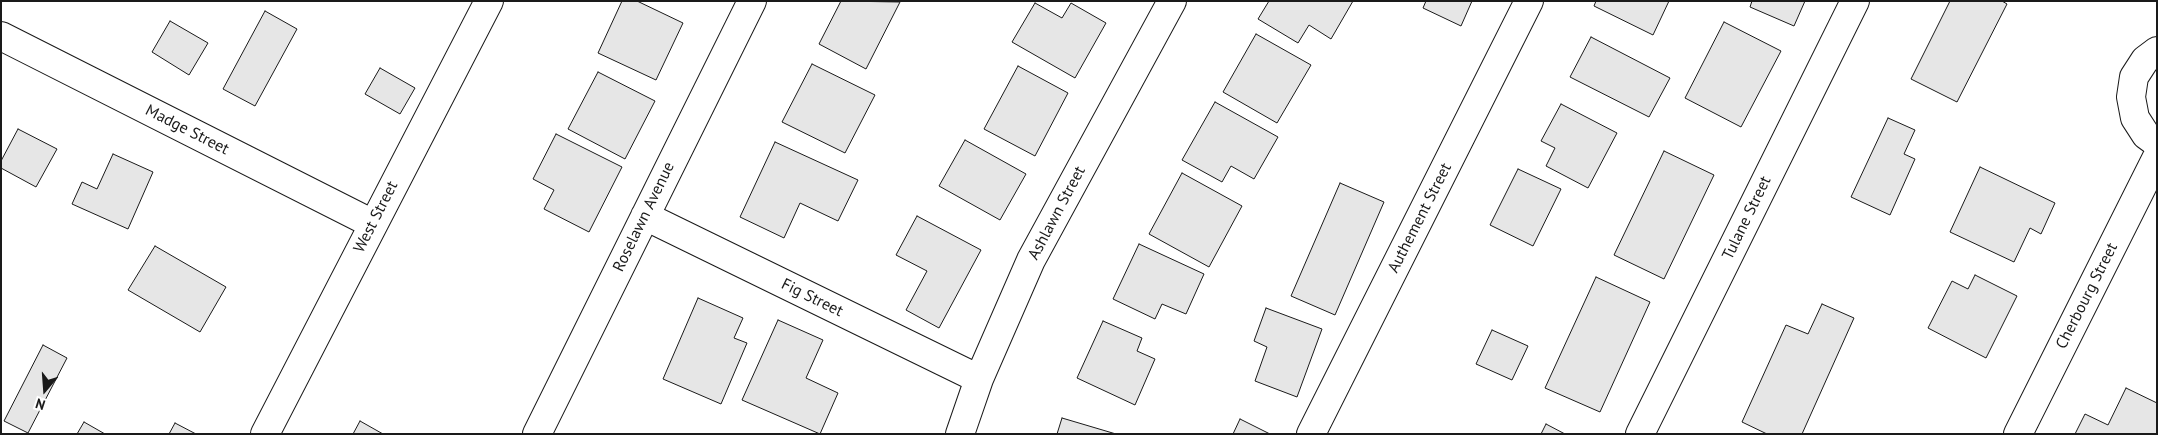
<!DOCTYPE html>
<style>
body{margin:0}
#map{position:relative;width:2158px;height:435px;overflow:hidden;background:#fff;font-family:"PT Sans",sans-serif}
canvas{display:block}
.frame{position:absolute;inset:0;border:2px solid #1a1a1a;pointer-events:none}
.north{position:absolute;left:20px;top:365px;width:50px;height:50px;-webkit-text-stroke:4px #fff;paint-order:stroke;rotate:198deg;font-size:14px;font-weight:700;line-height:20px;text-align:center;color:#1a1a1a}
.north::after{content:'';display:block;margin:auto;width:18px;height:22px;background:#1a1a1a;clip-path:polygon(50% 0,100% 100%,50% 72%,0 100%)}
</style>
<div id="map">
<canvas width="2158" height="435"></canvas>
<div class="frame"></div>
<div class="north">N</div>
</div>
<script>
const c = document.querySelector('canvas').getContext('2d');
c.lineJoin = 'round';
function paint(path, color) { c.fillStyle = color; c.fill(path, 'evenodd'); }
const shape = rows => new Path2D(rows.map(r => 'M' + r).join(''));
function trace(path, color, width, dash) { c.strokeStyle = color; c.lineWidth = width; c.lineCap = dash ? 'butt' : 'round'; c.setLineDash(dash || []); c.stroke(path); }
function write(font, color, halo, rows, align = 'center') {
  c.font = font + ' "PT Sans",sans-serif'; c.lineWidth = 4; c.setLineDash([]); c.textBaseline = 'middle'; c.strokeStyle = halo; c.fillStyle = color; for (const [text, x, y, turn = 0] of rows) {
    c.save(); c.translate(x, y); c.rotate((+turn || 0) * Math.PI / 180); c.textAlign = isNaN(turn) ? turn : align; if (halo) c.strokeText(text, 0, 0); c.fillText(text, 0, 0); c.restore();
  }
}
const building = shape([
 [622,1,637,1,683,23,656,80,598,53,622,1],
 [841,1,900,2,866,69,819,44,841,1],
 [1269,1,1353,1,1331,39,1309,25,1298,43,1258,19,1269,1],
 [1426,1,1472,1,1461,26,1423,8,1426,1],
 [1596,1,1669,1,1653,35,1594,6,1596,1],
 [1752,1,1805,1,1794,26,1750,7,1752,1],
 [1950,1,2002,1,2007,4,1957,102,1911,79,1950,1],
 [1035,3,1062,18,1071,3,1106,23,1075,78,1012,42,1035,3],
 [265,11,297,29,255,106,223,89,265,11],
 [170,21,208,43,189,75,152,52,170,21],
 [1724,22,1781,51,1741,127,1685,98,1724,22],
 [1256,34,1311,65,1277,123,1223,92,1256,34],
 [1591,37,1670,78,1649,117,1570,77,1591,37],
 [812,64,875,95,845,153,782,122,812,64],
 [1018,66,1068,93,1035,156,984,129,1018,66],
 [380,68,415,88,400,114,365,94,380,68],
 [598,72,655,101,625,159,568,129,598,72],
 [1215,102,1278,137,1254,179,1231,166,1222,182,1182,160,1215,102],
 [1561,104,1617,133,1588,188,1546,166,1555,148,1541,141,1561,104],
 [1888,118,1915,130,1904,154,1915,159,1890,215,1851,197,1888,118],
 [18,129,57,149,36,187,1,168,1,161,18,129],
 [556,134,622,167,589,232,544,209,554,190,533,179,556,134],
 [965,140,1026,174,1000,220,939,186,965,140],
 [775,142,858,180,838,221,800,203,784,238,740,217,775,142],
 [1664,151,1714,175,1664,279,1614,255,1664,151],
 [113,154,153,172,128,229,72,204,82,182,97,189,113,154],
 [1980,167,2055,203,2041,234,2030,228,2014,262,1950,232,1980,167],
 [1518,169,1561,189,1533,246,1490,225,1518,169],
 [1182,173,1242,206,1209,267,1149,234,1182,173],
 [1340,183,1384,202,1335,315,1291,296,1340,183],
 [917,216,981,250,939,328,906,310,927,271,896,255,917,216],
 [1139,244,1204,274,1186,314,1162,304,1155,319,1113,299,1139,244],
 [155,246,226,287,200,332,128,290,155,246],
 [1975,275,2017,296,1986,358,1928,328,1952,281,1968,289,1975,275],
 [1596,277,1650,302,1600,412,1545,388,1596,277],
 [698,298,743,318,734,338,747,343,721,404,663,379,698,298],
 [1822,304,1854,318,1802,434,1767,434,1742,422,1786,325,1808,334,1822,304],
 [1266,308,1322,329,1297,397,1255,381,1267,347,1254,341,1266,308],
 [778,320,823,340,806,378,838,393,820,434,742,400,778,320],
 [1103,321,1142,338,1137,351,1155,359,1135,405,1077,378,1103,321],
 [1492,330,1528,346,1512,380,1476,364,1492,330],
 [43,345,67,358,28,433,4,421,43,345],
 [2126,388,2157,403,2157,434,2075,434,2085,414,2108,425,2126,388],
 [1062,418,1116,434,1057,434,1062,418],
 [1240,419,1270,434,1233,434,1240,419],
 [360,421,383,434,353,434,360,421],
 [84,422,105,434,77,434,84,422],
 [175,423,196,434,169,434,175,423],
 [1546,424,1565,434,1541,434,1546,424]
]);
paint(building, '#e6e6e6');
trace(building, '#1a1a1a', 1);
const street = shape([
 [1,36,373,224],
 [2157,51,2145,60,2134,77,2131,97,2135,118,2146,135,2157,143],
 [645,216,979,379],
 [265,434,489,1],
 [537,434,752,1],
 [960,434,979,379,1031,260,1172,1],
 [1311,434,1529,1],
 [1640,434,1855,1],
 [2018,434,2157,157]
]);
trace(street, '#1a1a1a', 30);
trace(street, '#fff', 28);
write('16px', '#1a1a1a', '#fff', [
 ["Madge Street",187,130,27],
 ["Ashlawn Street",1057,213,-62],
 ["West Street",376,217,-63],
 ["Roselawn Avenue",644,217,-64],
 ["Authement Street",1420,218,-63],
 ["Tulane Street",1747,218,-64],
 ["Cherbourg Street",2087,296,-63],
 ["Fig Street",812,298,26]
]);
</script>
